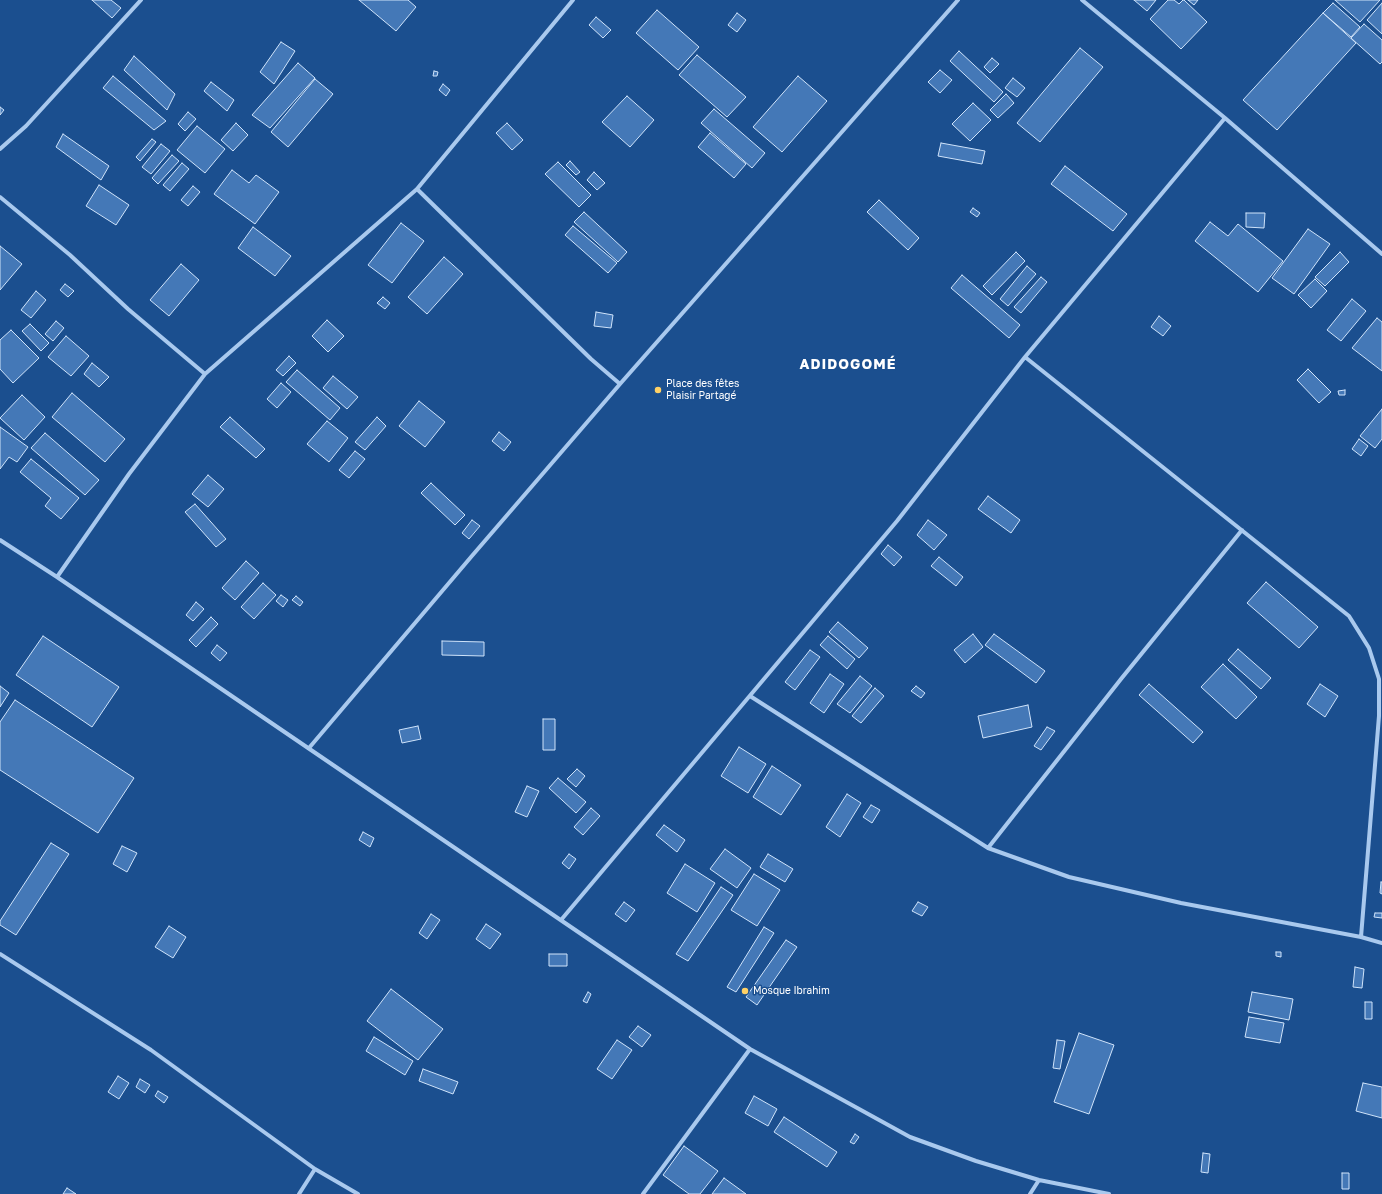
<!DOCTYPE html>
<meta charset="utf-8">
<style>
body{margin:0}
canvas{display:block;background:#1b4f8f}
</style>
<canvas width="1382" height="1194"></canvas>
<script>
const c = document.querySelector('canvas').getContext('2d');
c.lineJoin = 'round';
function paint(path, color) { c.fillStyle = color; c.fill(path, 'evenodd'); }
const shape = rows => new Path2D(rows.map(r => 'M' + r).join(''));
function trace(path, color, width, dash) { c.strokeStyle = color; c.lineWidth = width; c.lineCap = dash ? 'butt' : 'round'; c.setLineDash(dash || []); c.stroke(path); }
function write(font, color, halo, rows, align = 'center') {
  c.font = font + ' "Golos Text",sans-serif'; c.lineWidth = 3; c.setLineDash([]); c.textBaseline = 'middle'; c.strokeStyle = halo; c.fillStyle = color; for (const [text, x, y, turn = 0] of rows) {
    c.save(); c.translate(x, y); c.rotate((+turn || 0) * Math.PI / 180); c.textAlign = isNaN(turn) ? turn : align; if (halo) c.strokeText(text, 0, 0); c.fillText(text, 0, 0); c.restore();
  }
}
const building = shape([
 [92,0,111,0,121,8,112,18,92,0],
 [359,0,408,0,416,7,396,31,359,0],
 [1134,0,1156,0,1147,11,1134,0],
 [1168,0,1174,0,1179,4,1183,0,1184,0,1207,22,1181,49,1150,19,1168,0],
 [1188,0,1198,0,1194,5,1188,0],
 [1335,0,1380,0,1360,22,1335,0],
 [1333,3,1360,27,1351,37,1323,13,1333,3],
 [1382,3,1382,34,1367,20,1382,3],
 [657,10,699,47,678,70,636,33,657,10],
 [737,13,746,20,737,32,728,25,737,13],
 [1323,13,1356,43,1277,130,1243,100,1323,13],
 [596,17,611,30,603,38,589,25,596,17],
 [1364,24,1382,40,1382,62,1380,64,1351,38,1364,24],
 [281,42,295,51,274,84,260,72,281,42],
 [1080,48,1103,67,1040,142,1017,123,1080,48],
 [959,51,1003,92,994,102,950,61,959,51],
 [697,55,746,97,727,117,679,75,697,55],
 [134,56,175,94,167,110,124,70,134,56],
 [992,58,999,64,990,73,984,67,992,58],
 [298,63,315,78,270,128,252,115,298,63],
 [940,70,952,80,940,93,928,82,940,70],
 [434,71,438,72,437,76,433,76,434,71],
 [113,76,166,121,154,130,103,88,113,76],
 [798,76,827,101,782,152,753,127,798,76],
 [1013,78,1025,88,1017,97,1005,88,1013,78],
 [315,79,333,94,288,147,271,132,315,79],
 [211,82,234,100,227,111,204,91,211,82],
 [443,84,450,90,446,96,439,90,443,84],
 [1006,94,1014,103,998,118,990,110,1006,94],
 [627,96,654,120,630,147,602,122,627,96],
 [973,103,991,120,970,141,952,124,973,103],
 [0,107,4,110,0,115,0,107],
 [714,109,765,153,752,168,701,123,714,109],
 [188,112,196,119,185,131,178,124,188,112],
 [236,123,248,135,233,151,221,140,236,123],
 [507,123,523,140,512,150,496,133,507,123],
 [197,126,225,149,205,173,177,150,197,126],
 [710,133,746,164,734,178,698,147,710,133],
 [63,134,109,166,101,180,56,147,63,134],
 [152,139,156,142,140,161,136,157,152,139],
 [941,143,985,151,982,164,938,156,941,143],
 [161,144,170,151,151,174,142,167,161,144],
 [172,155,179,161,158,184,152,178,172,155],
 [570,161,580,172,576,175,566,165,570,161],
 [558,162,591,195,579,207,545,174,558,162],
 [182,163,189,169,170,191,163,185,182,163],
 [1065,166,1127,214,1113,231,1051,184,1065,166],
 [232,170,249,183,256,175,279,192,255,224,214,194,232,170],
 [594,172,605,183,597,190,587,180,594,172],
 [99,185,129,205,116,225,86,206,99,185],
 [193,186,200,192,188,206,181,200,193,186],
 [879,200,919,238,908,250,867,212,879,200],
 [973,208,980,213,977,217,970,212,973,208],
 [584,212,627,252,618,262,574,222,584,212],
 [1246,213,1265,213,1264,228,1246,227,1246,213],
 [1210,222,1228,236,1238,224,1283,261,1258,292,1195,241,1210,222],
 [401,223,424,241,392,283,368,265,401,223],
 [573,226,617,263,608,273,565,235,573,226],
 [253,227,291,256,275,276,238,248,253,227],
 [1308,229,1330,244,1294,294,1272,278,1308,229],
 [0,246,22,264,0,290,0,246],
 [1016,252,1025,261,992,295,983,286,1016,252],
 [1340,252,1349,262,1325,286,1315,277,1340,252],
 [444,257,463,274,427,314,408,297,444,257],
 [181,264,199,280,169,316,150,300,181,264],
 [1027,266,1036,274,1008,306,1000,299,1027,266],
 [962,275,1020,325,1009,338,951,288,962,275],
 [1041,277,1047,282,1021,313,1014,307,1041,277],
 [1315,279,1327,291,1311,308,1298,295,1315,279],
 [65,284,74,291,68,297,60,290,65,284],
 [36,291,46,300,31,318,21,310,36,291],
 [383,297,390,303,385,309,377,303,383,297],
 [1352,299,1366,311,1341,341,1327,330,1352,299],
 [596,312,613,315,611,328,594,326,596,312],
 [1159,316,1171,326,1163,336,1151,327,1159,316],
 [1377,318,1382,322,1382,371,1352,348,1377,318],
 [327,320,344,336,328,352,312,336,327,320],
 [56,321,64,328,53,341,45,334,56,321],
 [30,324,49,343,41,351,22,331,30,324],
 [11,330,39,358,13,383,0,369,0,340,11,330],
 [66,336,89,356,71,376,48,357,66,336],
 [289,356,296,363,283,376,276,370,289,356],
 [92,363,109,377,99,387,84,374,92,363],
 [1308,369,1331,392,1319,403,1297,380,1308,369],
 [297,370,340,408,330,420,286,382,297,370],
 [333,376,358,397,347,409,323,388,333,376],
 [281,383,291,392,277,408,267,399,281,383],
 [1345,390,1345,395,1339,395,1338,391,1345,390],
 [72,393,125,439,105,462,52,417,72,393],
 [22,395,45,417,24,440,0,418,22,395],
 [419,401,445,422,425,447,399,426,419,401],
 [1382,409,1382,439,1375,448,1360,436,1382,409],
 [230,417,265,449,256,458,220,427,230,417],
 [377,417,386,426,365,450,355,442,377,417],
 [327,421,348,438,329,462,307,444,327,421],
 [0,427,28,447,17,462,9,457,0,469,0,427],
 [499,432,511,442,504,451,492,441,499,432],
 [45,433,99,480,85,495,31,448,45,433],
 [1359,439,1368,446,1361,456,1352,449,1359,439],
 [355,451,365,459,349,478,339,470,355,451],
 [31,459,79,498,61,519,45,506,51,498,20,472,31,459],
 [208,475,224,489,208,507,192,494,208,475],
 [431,483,465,515,455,525,421,493,431,483],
 [988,496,1020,520,1011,533,978,509,988,496],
 [195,504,226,539,216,547,185,512,195,504],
 [472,520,480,526,469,539,462,533,472,520],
 [928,520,947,535,934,550,917,535,928,520],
 [888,545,902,557,894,566,881,554,888,545],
 [939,557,963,577,956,586,931,566,939,557],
 [246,561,259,573,235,600,222,588,246,561],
 [1266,582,1318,627,1299,648,1247,603,1266,582],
 [263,583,276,595,254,619,241,607,263,583],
 [281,595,288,600,283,607,276,601,281,595],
 [296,596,303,602,300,606,292,600,296,596],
 [196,602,204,609,193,621,186,615,196,602],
 [211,617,218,624,196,647,189,640,211,617],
 [838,622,868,648,859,658,829,632,838,622],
 [973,634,983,647,965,663,954,650,973,634],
 [994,634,1045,671,1036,683,985,645,994,634],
 [43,636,119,687,92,727,16,675,43,636],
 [828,636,855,659,847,669,820,645,828,636],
 [442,641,484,642,484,656,442,655,442,641],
 [217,645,227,653,220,661,211,653,217,645],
 [1238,649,1271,678,1261,689,1228,660,1238,649],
 [810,650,820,657,795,690,785,682,810,650],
 [1223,664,1257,697,1236,719,1201,687,1223,664],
 [830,674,844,684,824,713,810,703,830,674],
 [860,676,872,686,850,713,837,704,860,676],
 [1149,684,1203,732,1193,743,1139,695,1149,684],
 [1320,684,1338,696,1325,717,1307,704,1320,684],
 [0,686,9,693,0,707,0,686],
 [916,686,925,693,921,698,911,691,916,686],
 [875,688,884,696,861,723,852,716,875,688],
 [15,700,134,778,98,833,0,770,0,722,15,700],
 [1028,705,1032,727,983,738,978,716,1028,705],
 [543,719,555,719,555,750,543,750,543,719],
 [418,726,421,739,402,743,399,730,418,726],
 [1047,727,1055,731,1041,750,1034,746,1047,727],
 [739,747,766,764,748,793,721,776,739,747],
 [772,766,801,785,781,815,753,797,772,766],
 [577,769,585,776,576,787,567,779,577,769],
 [558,778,586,802,576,813,549,788,558,778],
 [527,786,539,791,527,817,515,812,527,786],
 [847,794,861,803,840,837,826,827,847,794],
 [871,805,880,810,872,823,863,817,871,805],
 [591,808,600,816,583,835,574,827,591,808],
 [664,825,685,840,677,852,656,835,664,825],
 [363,832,374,838,370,847,359,840,363,832],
 [51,843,69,854,16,935,0,925,0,921,51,843],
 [122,846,137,853,127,872,113,864,122,846],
 [725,849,751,868,737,888,710,869,725,849],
 [569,854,576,859,569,869,562,863,569,854],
 [768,854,793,869,785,882,760,867,768,854],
 [685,864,715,883,697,912,667,893,685,864],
 [754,874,780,890,757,926,731,910,754,874],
 [1381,882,1382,882,1382,894,1380,893,1381,882],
 [721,887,733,895,688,961,676,954,721,887],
 [624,902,635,910,626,922,615,914,624,902],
 [918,902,928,907,922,916,912,911,918,902],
 [1375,913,1382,913,1382,918,1374,917,1375,913],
 [431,914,440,920,427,939,419,933,431,914],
 [486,924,501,934,490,949,476,939,486,924],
 [169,926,186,937,173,958,155,947,169,926],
 [764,927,774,933,736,992,727,987,764,927],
 [786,940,797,947,757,1005,746,997,786,940],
 [1276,952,1281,952,1281,957,1276,956,1276,952],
 [549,954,567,954,567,966,549,966,549,954],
 [1355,967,1364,969,1362,988,1353,987,1355,967],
 [391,989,443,1029,418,1060,367,1021,391,989],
 [588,992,591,994,587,1003,583,1001,588,992],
 [1252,992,1293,999,1289,1020,1248,1012,1252,992],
 [1365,1002,1372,1002,1372,1019,1365,1019,1365,1002],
 [1249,1017,1284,1023,1280,1043,1245,1037,1249,1017],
 [638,1026,651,1035,642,1047,629,1037,638,1026],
 [1079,1033,1114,1045,1089,1114,1054,1102,1079,1033],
 [374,1037,413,1061,405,1075,366,1051,374,1037],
 [617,1040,632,1050,612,1079,597,1069,617,1040],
 [1057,1040,1065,1041,1060,1069,1053,1068,1057,1040],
 [423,1069,458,1082,453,1094,419,1081,423,1069],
 [118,1076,129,1083,119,1099,108,1092,118,1076],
 [140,1079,150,1085,145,1093,136,1087,140,1079],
 [1363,1083,1382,1087,1382,1118,1356,1111,1363,1083],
 [158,1091,168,1097,164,1103,155,1096,158,1091],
 [754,1096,777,1109,768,1126,745,1113,754,1096],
 [784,1117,837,1152,827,1167,774,1132,784,1117],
 [855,1134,859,1137,854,1144,850,1142,855,1134],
 [684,1146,718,1171,700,1194,689,1194,663,1175,684,1146],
 [1203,1153,1210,1154,1208,1173,1201,1172,1203,1153],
 [1342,1173,1349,1173,1349,1189,1342,1189,1342,1173],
 [724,1178,746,1194,712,1194,724,1178],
 [67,1188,76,1194,63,1194,67,1188]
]);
paint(building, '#4478b7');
trace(building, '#cfe3fa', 1);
trace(shape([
 [1082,0,1225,118,1382,254],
 [0,149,26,126,141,0],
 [417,189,591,359,620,384],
 [0,197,70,255,128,309,205,374],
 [1025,357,1349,616,1369,648,1379,679,1379,716,1361,937],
 [0,540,57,577,750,1049,910,1137,976,1161,1039,1180,1109,1194],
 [57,577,129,474,205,374,417,189,573,0],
 [750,696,988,848,1069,877,1181,903,1361,937,1382,943],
 [309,748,471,557,620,384,958,0],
 [988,848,1121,679,1242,530],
 [561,920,897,521,1025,357,1225,118],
 [0,954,151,1050,315,1169,358,1194],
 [299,1194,315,1169],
 [643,1194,750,1049],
 [1030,1194,1039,1180]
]), '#a9c9ee', 4);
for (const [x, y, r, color] of [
 [658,390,4,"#ffd166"],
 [745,991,4,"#ffd166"]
]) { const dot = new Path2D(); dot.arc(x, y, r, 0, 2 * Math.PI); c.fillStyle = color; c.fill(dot); trace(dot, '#1b4f8f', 1.5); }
write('10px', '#fff', '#1b4f8f', [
 ["Place des fêtes",666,384],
 ["Plaisir Partagé",666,396],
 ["Mosque Ibrahim",753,991]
], 'left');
c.letterSpacing = '1px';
write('bold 14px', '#fff', '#1b4f8f', [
 ["ADIDOGOMÉ",848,365]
]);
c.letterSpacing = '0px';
</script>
